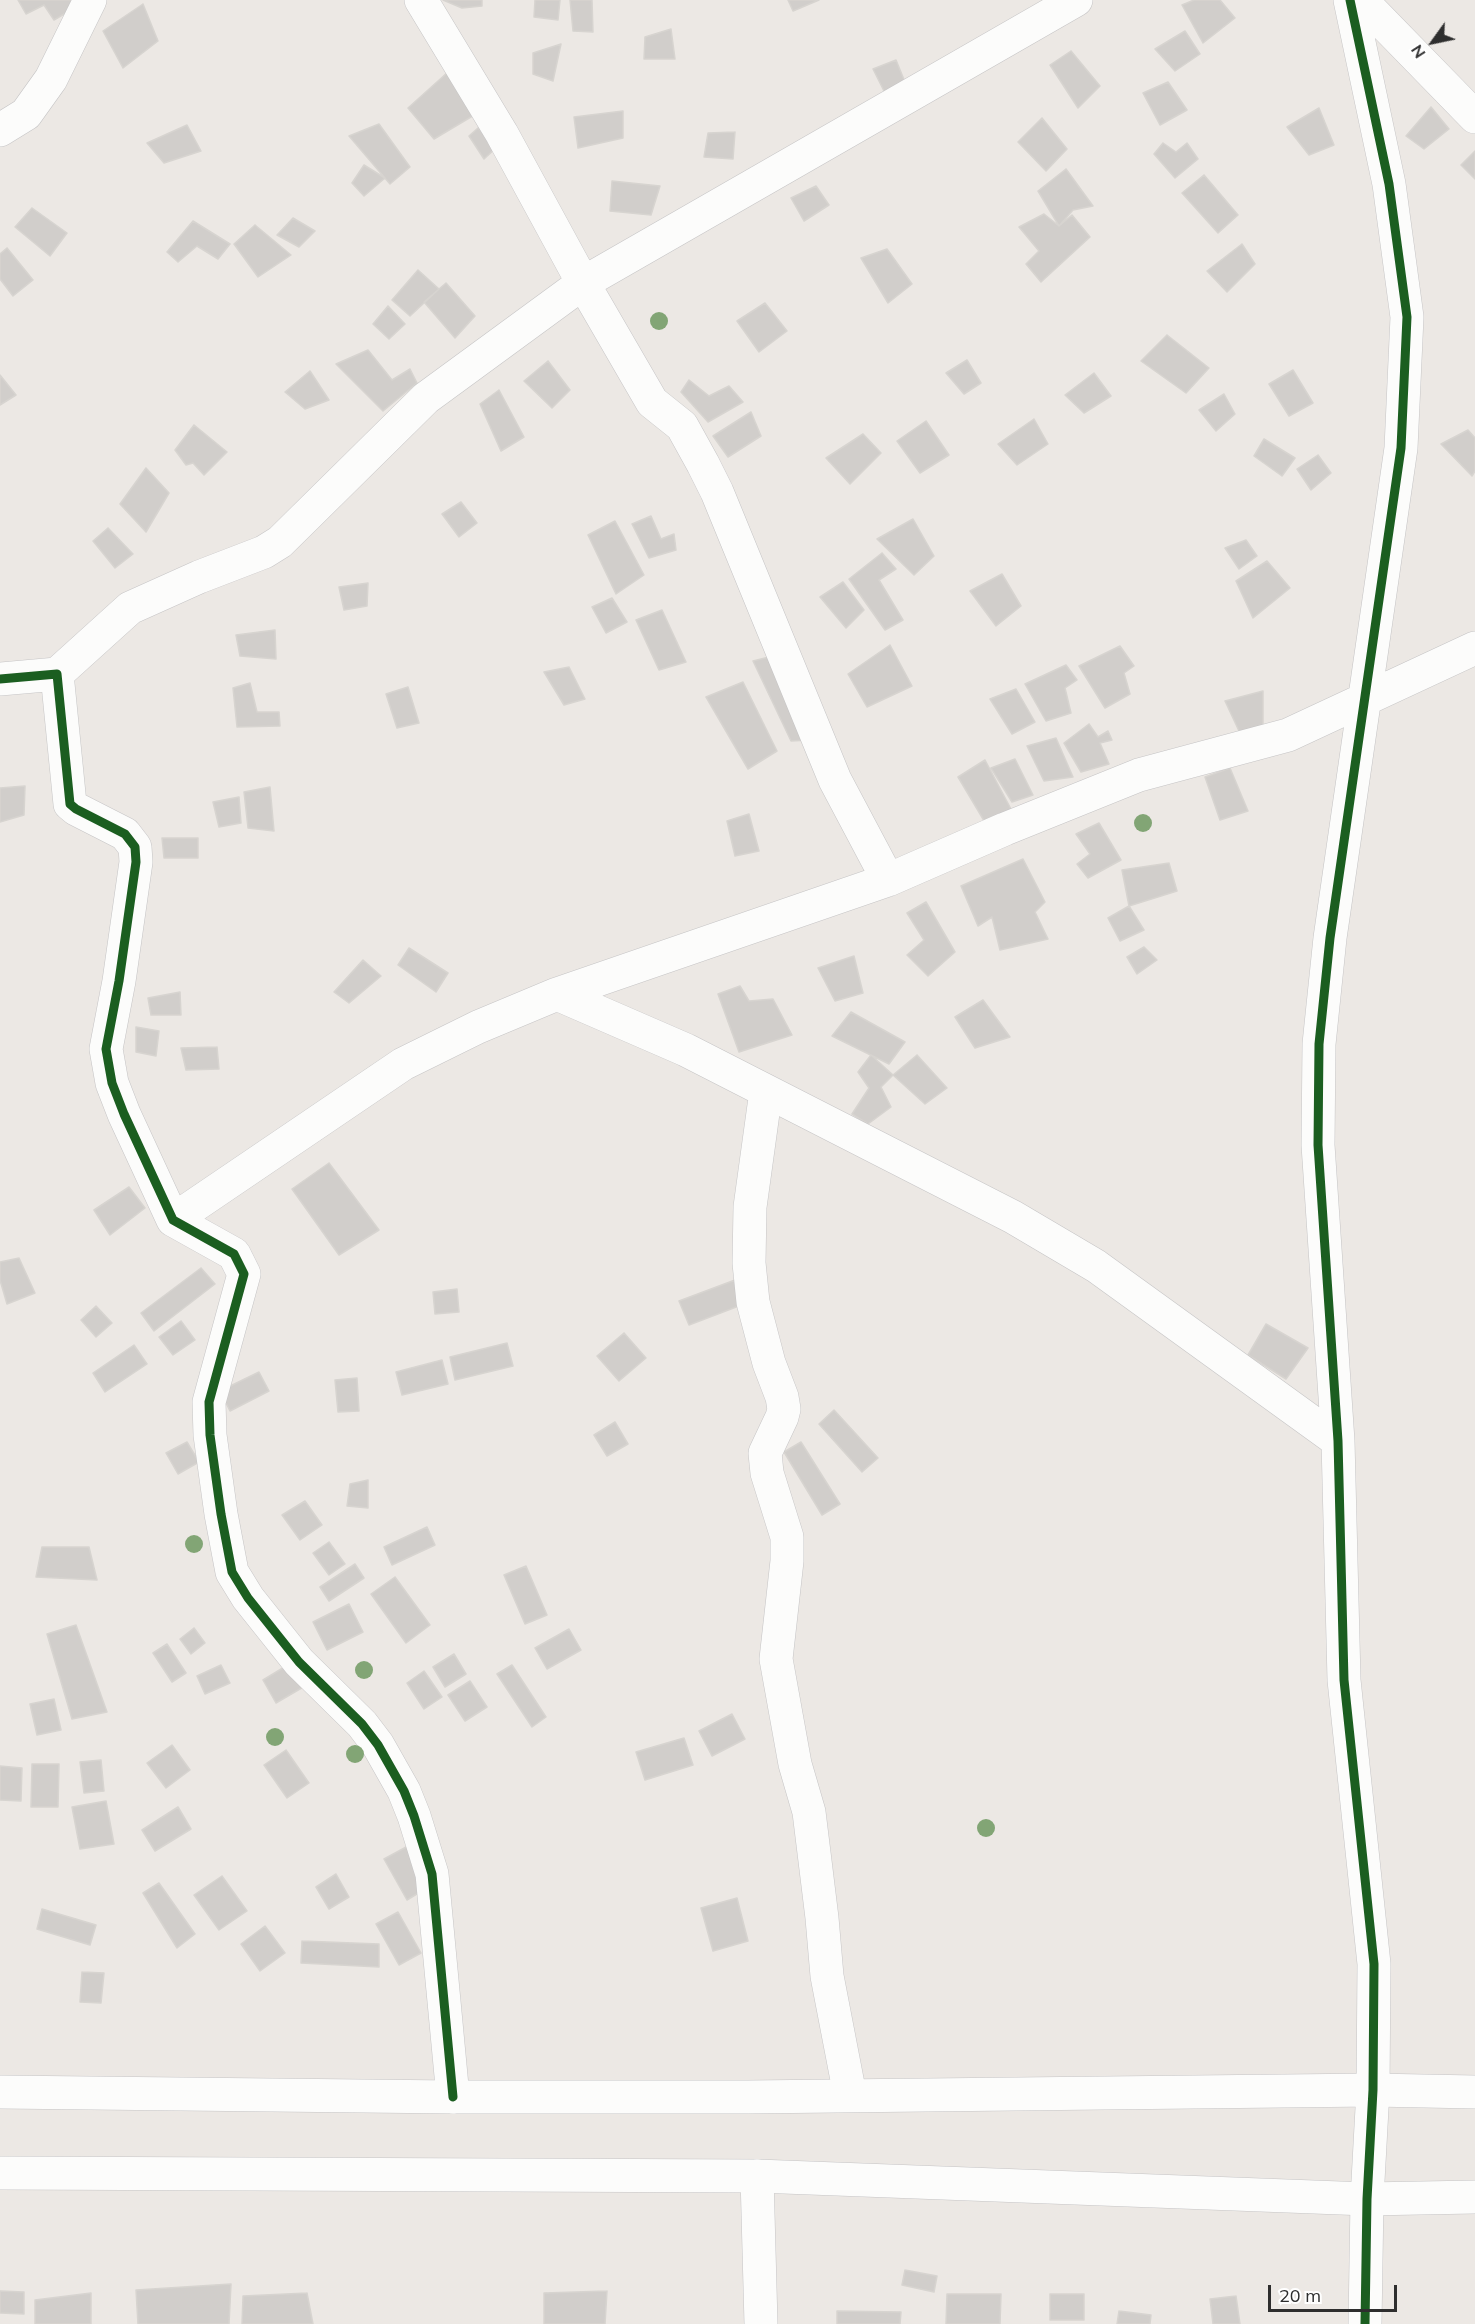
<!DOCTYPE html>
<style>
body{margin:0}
#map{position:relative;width:1475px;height:2324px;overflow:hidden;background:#ece8e4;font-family:Mulish,sans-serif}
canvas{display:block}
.north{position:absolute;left:1403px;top:12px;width:60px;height:60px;-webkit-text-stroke:4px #fff;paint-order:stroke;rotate:237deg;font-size:16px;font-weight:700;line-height:24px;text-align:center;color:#2e2e2e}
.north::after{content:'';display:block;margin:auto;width:21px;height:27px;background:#2e2e2e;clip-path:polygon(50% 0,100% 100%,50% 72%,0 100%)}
.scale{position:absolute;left:1268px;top:2285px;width:129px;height:27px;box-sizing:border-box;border:3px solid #2e2e2e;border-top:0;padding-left:8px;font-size:18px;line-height:21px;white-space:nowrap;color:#2e2e2e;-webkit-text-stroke:4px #fff;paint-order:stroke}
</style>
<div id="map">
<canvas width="1475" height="2324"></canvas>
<div class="north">N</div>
<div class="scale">20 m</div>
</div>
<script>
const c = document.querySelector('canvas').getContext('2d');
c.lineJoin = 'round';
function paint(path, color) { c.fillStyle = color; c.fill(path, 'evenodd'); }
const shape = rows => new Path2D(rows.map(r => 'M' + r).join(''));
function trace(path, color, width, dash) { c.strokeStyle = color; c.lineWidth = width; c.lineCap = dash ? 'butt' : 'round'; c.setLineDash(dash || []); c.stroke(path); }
const building = shape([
 [18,0,71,0,76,7,54,20,44,5,26,14,18,0],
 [443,0,482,0,482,6,462,8,443,0],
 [535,0,560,0,558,20,534,17,535,0],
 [570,0,592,0,593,32,573,31,570,0],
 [788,0,819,0,793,11,788,0],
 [1194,0,1220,0,1235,18,1203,43,1182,5,1194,0],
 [143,4,158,41,123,68,103,31,143,4],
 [671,29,675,59,644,59,645,37,671,29],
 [1185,31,1200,54,1175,71,1155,49,1185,31],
 [561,44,553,81,533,74,533,53,561,44],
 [1071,51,1100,86,1078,108,1050,65,1071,51],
 [896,60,905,82,885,93,873,69,896,60],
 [448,72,486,108,434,139,408,108,448,72],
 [1168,82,1187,110,1160,125,1143,93,1168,82],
 [1431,107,1449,129,1424,149,1406,136,1431,107],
 [1319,108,1334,145,1309,155,1287,127,1319,108],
 [623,111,623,138,578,148,574,117,623,111],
 [1042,118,1067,149,1046,171,1018,142,1042,118],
 [379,124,410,167,390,184,349,136,379,124],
 [187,125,201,151,164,163,147,143,187,125],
 [478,128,497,147,484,159,469,136,478,128],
 [735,132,733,159,704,157,708,133,735,132],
 [1163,143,1176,152,1187,143,1198,159,1175,178,1154,154,1163,143],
 [1475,151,1475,179,1461,165,1475,151],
 [364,165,385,178,364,196,352,183,364,165],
 [1066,169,1093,206,1073,210,1059,226,1038,191,1066,169],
 [1204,175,1238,215,1218,233,1182,193,1204,175],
 [612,181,660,186,651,215,610,211,612,181],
 [816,186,829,205,804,221,791,198,816,186],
 [32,208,67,233,50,256,15,227,32,208],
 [1044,214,1059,226,1072,215,1090,237,1041,282,1026,264,1039,251,1019,227,1044,214],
 [293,218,315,231,299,247,277,235,293,218],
 [193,221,230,244,218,259,197,246,178,262,167,252,193,221],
 [255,225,291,255,258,277,234,244,255,225],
 [1242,244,1255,264,1227,292,1207,271,1242,244],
 [7,248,33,280,13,296,0,279,0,254,7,248],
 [887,249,912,284,888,303,861,258,887,249],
 [418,270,439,289,410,316,392,300,418,270],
 [446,283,475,316,455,338,424,302,446,283],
 [765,303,787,331,759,352,737,321,765,303],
 [388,306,405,324,389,339,373,324,388,306],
 [1167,335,1209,368,1186,393,1141,361,1167,335],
 [368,350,392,380,410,369,417,383,383,411,336,364,368,350],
 [967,360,981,383,964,394,946,373,967,360],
 [548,361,570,390,552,408,524,381,548,361],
 [1293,370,1313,403,1289,416,1269,384,1293,370],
 [310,371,329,400,305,409,285,392,310,371],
 [1094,373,1111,396,1084,413,1065,395,1094,373],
 [0,375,16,395,0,405,0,375],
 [689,380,709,396,729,386,743,402,708,422,681,392,689,380],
 [499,390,524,437,501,451,480,404,499,390],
 [1224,394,1235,414,1216,431,1199,410,1224,394],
 [751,412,761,436,728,457,713,436,751,412],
 [1034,419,1048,444,1017,465,998,444,1034,419],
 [926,421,949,455,920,473,897,441,926,421],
 [194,425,227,452,204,475,193,463,186,465,175,450,194,425],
 [1468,430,1475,438,1475,471,1472,476,1441,444,1468,430],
 [863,434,881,453,850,484,826,458,863,434],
 [1264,439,1295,458,1282,476,1254,456,1264,439],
 [1318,455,1331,473,1311,490,1297,469,1318,455],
 [146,468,169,493,146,532,120,504,146,468],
 [461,502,477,523,459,537,442,514,461,502],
 [651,516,661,539,674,534,676,550,649,558,632,524,651,516],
 [913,519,934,556,914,575,877,539,913,519],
 [615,521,644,575,616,594,588,535,615,521],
 [108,528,133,554,115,568,93,541,108,528],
 [1246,540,1257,556,1239,569,1225,548,1246,540],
 [882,553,896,569,879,580,903,620,885,630,849,579,882,553],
 [1267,561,1290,588,1253,618,1236,581,1267,561],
 [1002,574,1021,606,996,626,970,591,1002,574],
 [843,582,864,610,846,628,820,597,843,582],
 [368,583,367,606,344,610,339,587,368,583],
 [612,598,627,622,606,633,592,607,612,598],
 [662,610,686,662,659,670,636,620,662,610],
 [275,630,276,659,240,656,236,635,275,630],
 [890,645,912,686,867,707,848,674,890,645],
 [1120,646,1134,666,1124,673,1130,694,1105,708,1079,666,1120,646],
 [777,655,809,740,791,741,753,661,777,655],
 [1066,665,1077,680,1065,688,1071,713,1046,721,1025,684,1066,665],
 [569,667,585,699,564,705,544,672,569,667],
 [743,682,777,751,748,769,706,697,743,682],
 [250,683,257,712,279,712,280,726,237,727,233,688,250,683],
 [408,687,419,723,397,728,386,694,408,687],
 [1016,689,1035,722,1012,734,990,699,1016,689],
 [1263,691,1263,725,1246,746,1225,701,1263,691],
 [1089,724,1098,737,1108,731,1112,740,1100,743,1109,764,1081,772,1064,743,1089,724],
 [1056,738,1073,777,1044,781,1027,746,1056,738],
 [1015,759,1033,795,1012,802,991,768,1015,759],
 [985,760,1012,811,986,824,958,777,985,760],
 [1230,768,1248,811,1220,820,1205,777,1230,768],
 [25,786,24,815,0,822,0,788,25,786],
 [270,787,274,831,248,828,244,792,270,787],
 [239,797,241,823,219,827,213,802,239,797],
 [749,814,759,851,735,856,727,821,749,814],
 [1099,823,1121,860,1088,878,1077,864,1090,854,1076,834,1099,823],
 [162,838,198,838,198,858,164,858,162,838],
 [1023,859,1045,902,1035,912,1048,939,1000,950,992,917,978,926,961,886,1023,859],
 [1169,863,1177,891,1129,906,1122,870,1169,863],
 [926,902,955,952,928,976,907,955,924,940,907,913,926,902],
 [1129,906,1144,930,1120,941,1108,918,1129,906],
 [1144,947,1157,960,1137,974,1127,957,1144,947],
 [409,948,448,973,436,992,398,965,409,948],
 [854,956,863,993,835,1001,818,968,854,956],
 [363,960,381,976,349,1003,334,992,363,960],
 [740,986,749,1001,773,999,792,1035,739,1052,718,994,740,986],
 [180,992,181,1015,151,1015,148,998,180,992],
 [983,1000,1010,1037,975,1048,955,1017,983,1000],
 [851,1012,905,1042,889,1064,832,1036,851,1012],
 [136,1027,159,1031,156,1056,136,1052,136,1027],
 [217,1047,219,1069,186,1070,181,1048,217,1047],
 [871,1055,893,1075,881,1087,891,1107,868,1124,852,1114,869,1088,858,1072,871,1055],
 [917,1055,947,1088,925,1104,893,1075,917,1055],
 [329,1163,379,1230,339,1255,292,1189,329,1163],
 [129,1187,145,1208,110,1235,94,1210,129,1187],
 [19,1258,35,1293,7,1304,0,1280,0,1262,19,1258],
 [201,1268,215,1284,154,1331,141,1313,201,1268],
 [735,1280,744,1304,689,1325,679,1301,735,1280],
 [457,1289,459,1312,435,1314,433,1292,457,1289],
 [96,1306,112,1323,96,1337,81,1320,96,1306],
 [181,1321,195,1340,173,1355,159,1337,181,1321],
 [1266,1324,1308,1348,1286,1379,1248,1355,1266,1324],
 [624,1333,646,1358,619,1381,597,1356,624,1333],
 [507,1343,513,1366,455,1380,450,1357,507,1343],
 [134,1345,147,1364,105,1392,93,1373,134,1345],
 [442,1360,448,1384,402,1395,396,1372,442,1360],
 [259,1372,269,1391,230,1411,220,1391,259,1372],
 [357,1378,359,1411,338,1412,335,1380,357,1378],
 [834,1410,878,1458,862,1472,819,1424,834,1410],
 [615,1422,628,1444,607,1456,594,1435,615,1422],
 [187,1442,199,1462,178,1474,166,1453,187,1442],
 [801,1442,840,1504,822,1515,784,1452,801,1442],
 [368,1480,368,1508,347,1506,350,1484,368,1480],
 [305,1501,322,1525,300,1540,282,1515,305,1501],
 [427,1527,435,1545,392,1565,384,1547,427,1527],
 [329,1542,345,1564,329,1575,313,1553,329,1542],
 [42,1547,89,1547,97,1580,36,1577,42,1547],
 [355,1564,364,1578,329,1601,320,1587,355,1564],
 [526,1566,547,1615,525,1624,504,1575,526,1566],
 [395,1577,430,1625,406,1643,371,1594,395,1577],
 [349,1604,363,1632,327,1650,313,1622,349,1604],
 [76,1625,107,1712,72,1719,47,1634,76,1625],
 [194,1628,205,1643,191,1654,180,1639,194,1628],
 [569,1629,581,1650,547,1669,535,1648,569,1629],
 [167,1644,186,1673,172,1682,153,1653,167,1644],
 [454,1654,466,1674,445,1687,433,1667,454,1654],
 [291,1663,305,1686,276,1703,263,1680,291,1663],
 [221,1665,230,1683,205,1694,197,1676,221,1665],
 [512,1665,546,1717,532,1727,497,1674,512,1665],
 [424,1671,442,1697,424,1709,407,1683,424,1671],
 [470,1681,487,1707,465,1721,448,1695,470,1681],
 [54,1699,61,1730,37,1735,30,1704,54,1699],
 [732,1714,745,1739,712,1756,699,1731,732,1714],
 [684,1738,693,1765,645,1780,636,1752,684,1738],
 [172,1745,190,1770,166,1788,147,1763,172,1745],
 [286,1750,309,1783,287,1798,264,1765,286,1750],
 [101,1760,104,1791,84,1793,80,1762,101,1760],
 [32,1764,59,1764,58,1807,31,1807,32,1764],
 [0,1766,22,1768,21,1801,0,1800,0,1766],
 [106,1801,114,1844,80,1849,72,1807,106,1801],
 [178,1807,191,1829,155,1851,142,1830,178,1807],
 [408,1846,430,1886,407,1900,384,1859,408,1846],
 [336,1874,349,1897,329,1909,316,1887,336,1874],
 [222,1876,247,1911,219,1930,194,1895,222,1876],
 [159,1883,195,1934,177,1948,143,1893,159,1883],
 [737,1898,748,1941,713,1951,701,1908,737,1898],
 [42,1909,96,1925,90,1945,37,1929,42,1909],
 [398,1912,421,1953,399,1965,376,1924,398,1912],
 [265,1926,285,1953,260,1971,241,1944,265,1926],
 [302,1941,379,1944,379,1967,301,1963,302,1941],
 [82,1972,104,1973,101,2003,80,2002,82,1972],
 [905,2270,937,2276,934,2292,902,2285,905,2270],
 [231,2284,229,2324,138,2324,136,2290,231,2284],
 [0,2291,24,2292,24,2314,0,2313,0,2291],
 [607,2291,605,2324,544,2324,544,2293,607,2291],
 [91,2293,91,2324,35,2324,35,2300,91,2293],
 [307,2293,313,2324,242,2324,243,2296,307,2293],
 [947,2294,1001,2294,1000,2324,946,2324,947,2294],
 [1050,2294,1084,2294,1084,2320,1050,2320,1050,2294],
 [1236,2296,1240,2324,1213,2324,1210,2299,1236,2296],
 [837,2311,901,2312,900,2324,837,2324,837,2311],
 [1119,2311,1151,2315,1150,2324,1117,2324,1119,2311]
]);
paint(building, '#d1cecb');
trace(building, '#d7d4d0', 1.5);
const street = shape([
 [421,0,502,134,583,283,652,402,682,426,703,464,717,492,835,780,888,880],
 [1350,0,1389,184,1407,317,1401,448,1330,938,1319,1044,1318,1145,1338,1441,1344,1680,1374,1964,1373,2090,1367,2199,1365,2324],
 [1361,0,1475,117],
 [0,130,26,114,51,79,90,0],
 [57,674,130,608,199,577,264,552,280,542,426,398,583,283,1076,0],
 [0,679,57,674,70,804,76,809,125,834,135,847,136,862,119,981,106,1049,112,1083,124,1114,173,1220,234,1254,244,1274,209,1402,210,1435,221,1514,232,1572,248,1598,299,1662,362,1724,378,1745,404,1791,414,1816,432,1874,453,2097],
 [557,994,888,880,1005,829,1139,775,1288,735,1475,648],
 [766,1091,750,1207,749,1263,753,1302,769,1363,782,1397,784,1409,782,1417,765,1453,767,1473,787,1537,787,1561,776,1659,795,1764,809,1812,822,1918,827,1976,850,2095],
 [173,1220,403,1064,478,1027,557,994,686,1050,1013,1217,1096,1266,1338,1441],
 [757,2176,761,2324]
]);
const secondary = shape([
 [0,2092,453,2097,748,2097,1373,2090,1475,2092],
 [0,2173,757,2176,1367,2199,1475,2197]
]);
trace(street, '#c5c4c5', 34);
trace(secondary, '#c5c4c5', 34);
trace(street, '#fcfcfb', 33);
trace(secondary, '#fcfcfb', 33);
trace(shape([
 [1350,0,1389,184,1407,317,1401,448,1330,938,1319,1044,1318,1145,1338,1441,1344,1680,1374,1964,1373,2090,1367,2199,1365,2324],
 [0,679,57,674,70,804,76,809,125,834,135,847,136,862,119,981,106,1049,112,1083,124,1114,173,1220,234,1254,244,1274,209,1402,210,1435,221,1514,232,1572,248,1598,299,1662,362,1724,378,1745,404,1791,414,1816,432,1874,453,2097]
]), '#1b5e20', 9);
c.fillStyle = '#82a575';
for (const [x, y] of [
 [659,321],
 [1143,823],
 [194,1544],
 [364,1670],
 [275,1737],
 [355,1754],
 [986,1828]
]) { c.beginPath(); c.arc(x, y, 9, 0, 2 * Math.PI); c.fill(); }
</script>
